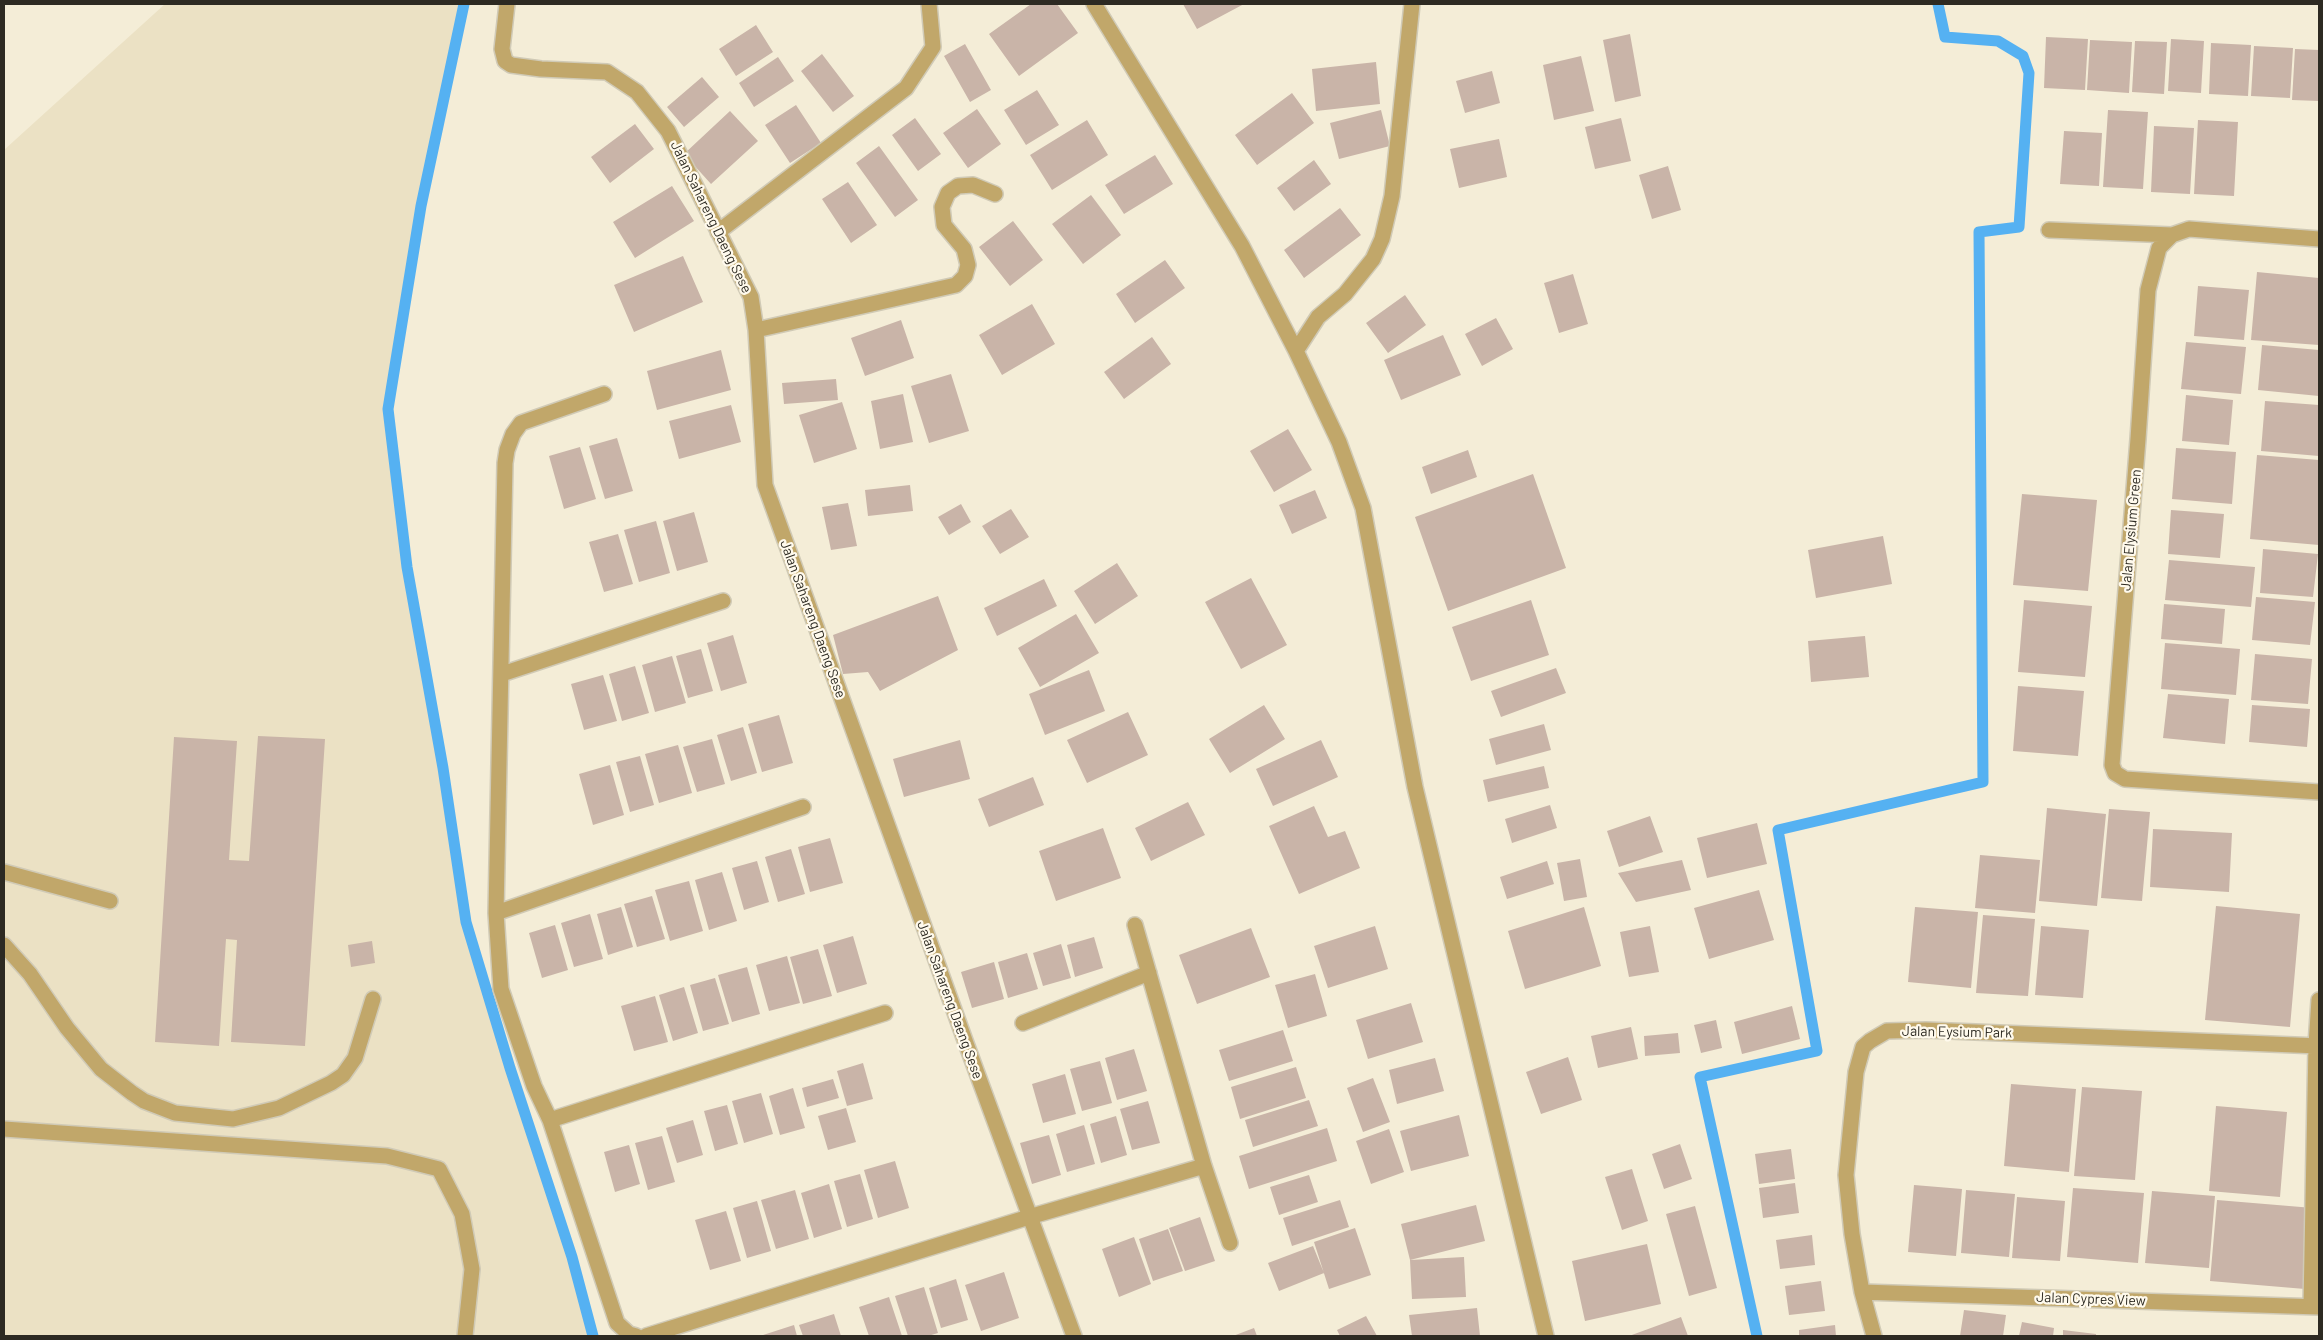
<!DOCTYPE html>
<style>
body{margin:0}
#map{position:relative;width:2323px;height:1340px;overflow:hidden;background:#f4edd7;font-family:Barlow,sans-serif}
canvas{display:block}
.frame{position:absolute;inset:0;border:5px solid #2d2a22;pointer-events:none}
</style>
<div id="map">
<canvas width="2323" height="1340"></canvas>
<div class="frame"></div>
</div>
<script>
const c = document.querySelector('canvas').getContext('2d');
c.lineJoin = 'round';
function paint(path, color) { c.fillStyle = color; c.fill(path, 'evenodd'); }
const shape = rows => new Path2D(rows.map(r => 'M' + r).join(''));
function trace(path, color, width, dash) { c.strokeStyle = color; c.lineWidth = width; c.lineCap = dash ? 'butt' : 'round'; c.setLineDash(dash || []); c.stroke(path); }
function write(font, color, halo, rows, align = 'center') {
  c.font = font + ' Barlow,sans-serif'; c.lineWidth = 4.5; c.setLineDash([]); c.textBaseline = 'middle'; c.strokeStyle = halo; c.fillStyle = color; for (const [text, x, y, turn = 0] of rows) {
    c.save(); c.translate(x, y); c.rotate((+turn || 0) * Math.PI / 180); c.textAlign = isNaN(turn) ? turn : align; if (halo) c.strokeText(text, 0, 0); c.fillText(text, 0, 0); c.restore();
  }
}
paint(shape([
 [165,4,464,4,421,206,388,409,407,567,443,768,466,922,510,1068,572,1257,593,1336,4,1336,4,150]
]), '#ebe1c4');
trace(shape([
 [464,4,421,206,388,409,407,567,443,768,466,922,510,1068,572,1257,593,1336],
 [1757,1336,1700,1077,1817,1051,1778,830,1983,782,1979,232,2019,227,2029,73,2023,56,1998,41,1945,37,1938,4]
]), '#55b1f2', 11);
paint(shape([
 [1031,4,1057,4,1078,33,1019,76,989,34],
 [1183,4,1244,4,1197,29],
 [756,25,773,52,736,76,719,49],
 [1630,34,1641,96,1615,102,1603,40],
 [2046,37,2088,39,2085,90,2044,88],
 [2171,39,2204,41,2201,93,2168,91],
 [2090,40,2132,42,2129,93,2087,90],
 [2135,41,2167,42,2164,94,2132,92],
 [2211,43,2251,45,2248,96,2209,94],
 [965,44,991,90,970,102,944,56],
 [2254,46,2293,48,2290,98,2251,96],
 [2295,49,2319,50,2319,101,2292,100],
 [822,54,854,96,833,112,801,71],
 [1581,56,1594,111,1554,120,1543,65],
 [778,57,794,81,754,107,739,83],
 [1376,62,1380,104,1316,111,1312,69],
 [1492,71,1500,103,1465,113,1456,81],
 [702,77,719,97,684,127,667,107],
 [1037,90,1059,125,1026,145,1004,110],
 [1292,93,1314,123,1257,165,1235,135],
 [796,105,821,143,790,163,765,125],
 [977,109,1001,144,968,168,943,133],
 [1381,110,1390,146,1339,159,1330,123],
 [2108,110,2148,112,2143,189,2103,187],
 [730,111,758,141,711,184,684,154],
 [915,118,941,154,918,171,892,135],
 [1621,118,1631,161,1595,169,1585,127],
 [1087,120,1108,155,1052,190,1030,155],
 [2198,120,2238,122,2234,196,2194,194],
 [635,124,654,149,610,183,591,157],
 [2154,126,2194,128,2190,194,2151,192],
 [2064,131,2102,133,2099,186,2060,184],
 [1499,139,1507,177,1459,188,1450,149],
 [879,146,918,200,895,217,856,163],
 [1155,155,1173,184,1124,214,1105,185],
 [1314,160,1331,184,1294,211,1277,188],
 [1668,166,1681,210,1652,219,1639,175],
 [848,182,877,225,851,243,822,199],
 [672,186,694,221,635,258,613,222],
 [1091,195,1121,235,1083,264,1052,224],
 [1340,208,1361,235,1304,278,1284,250],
 [1013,221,1043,260,1010,286,979,247],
 [683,256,703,302,634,332,614,285],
 [1165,260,1185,288,1135,323,1116,294],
 [2257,272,2319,278,2319,345,2251,340],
 [1573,274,1588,324,1559,333,1544,283],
 [2198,286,2249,290,2244,340,2194,336],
 [1405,295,1426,325,1388,353,1366,323],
 [1032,304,1055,344,1002,375,979,335],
 [1496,318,1513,349,1482,366,1465,334],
 [901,320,914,358,865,376,851,338],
 [1443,335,1461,375,1401,400,1384,360],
 [1152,337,1171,364,1124,399,1104,372],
 [2186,342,2246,347,2241,394,2181,389],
 [2262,345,2319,350,2319,396,2258,390],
 [721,350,731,390,657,410,647,371],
 [951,374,969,431,929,443,911,386],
 [836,379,838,400,784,404,782,383],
 [903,394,913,442,880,449,871,401],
 [2186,395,2233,400,2229,445,2182,441],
 [2265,401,2319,405,2319,456,2261,451],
 [842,402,857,449,814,463,799,415],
 [731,405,741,442,679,459,669,421],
 [1288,429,1312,470,1274,492,1250,451],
 [617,438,633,491,605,499,589,446],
 [580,447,596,499,564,509,549,456],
 [2176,448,2236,452,2232,504,2172,499],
 [1468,450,1477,477,1431,494,1422,467],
 [2257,455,2319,460,2319,545,2250,539],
 [1533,474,1566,568,1448,611,1415,517],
 [910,485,913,511,868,516,865,490],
 [1315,490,1327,518,1292,534,1279,505],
 [2022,494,2097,500,2088,591,2013,585],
 [848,503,857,546,831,550,822,507],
 [961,504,971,522,949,535,938,517],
 [1011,509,1029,537,1000,554,982,526],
 [2171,510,2224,514,2220,558,2168,554],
 [694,512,708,562,677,571,663,521],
 [656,521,670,573,639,582,624,530],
 [618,534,633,584,604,592,589,542],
 [1883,536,1892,584,1816,598,1808,550],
 [2263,549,2318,554,2313,597,2260,593],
 [2169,560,2255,567,2251,607,2165,600],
 [1117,563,1138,596,1095,624,1074,591],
 [1251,578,1287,645,1241,669,1205,602],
 [1044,579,1057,606,997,636,984,608],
 [938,596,958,650,880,691,868,672,843,674,833,635],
 [2256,597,2315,602,2310,645,2252,640],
 [1531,600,1549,655,1471,681,1452,627],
 [2024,600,2092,606,2085,677,2018,672],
 [2164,604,2225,609,2222,644,2161,639],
 [1076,614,1099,653,1040,687,1018,648],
 [733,635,747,683,721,691,707,643],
 [1865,636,1869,677,1811,682,1808,641],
 [2165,643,2240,649,2236,695,2161,689],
 [701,649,713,691,688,698,676,656],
 [2255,654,2312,659,2308,704,2251,700],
 [672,656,686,703,655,712,642,665],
 [635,666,649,713,622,721,609,674],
 [1556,668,1566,693,1501,717,1491,691],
 [1089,670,1105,711,1045,735,1029,694],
 [603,675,617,721,584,730,571,684],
 [2018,686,2084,691,2078,756,2013,751],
 [2168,694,2229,699,2225,744,2163,738],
 [1264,705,1285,739,1230,773,1209,739],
 [2252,705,2310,709,2307,747,2249,742],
 [1128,712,1148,755,1087,783,1067,740],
 [779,715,793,763,762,772,748,724],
 [1544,724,1551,750,1496,765,1489,739],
 [743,727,757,773,731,781,717,735],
 [258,736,325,739,305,1046,231,1042,237,940,226,939,219,1046,155,1042,174,737,237,741,229,860,249,861],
 [712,739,725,784,697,792,683,747],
 [960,740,970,779,904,797,893,759],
 [1321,740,1338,777,1273,806,1256,769],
 [678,745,692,793,659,803,645,754],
 [640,756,654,805,630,812,616,762],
 [610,765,624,815,593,825,579,774],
 [1544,766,1549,788,1488,802,1483,780],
 [1033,777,1044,805,989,827,978,799],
 [1188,802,1205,835,1151,861,1135,828],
 [1550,805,1557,828,1512,843,1505,819],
 [1314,806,1328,837,1345,831,1360,868,1299,894,1269,826],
 [2047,808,2106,814,2097,906,2039,901],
 [2109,809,2150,812,2142,901,2101,898],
 [1650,816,1663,852,1619,867,1607,831],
 [1757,823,1767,864,1707,878,1697,838],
 [1103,828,1121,878,1056,901,1039,851],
 [2153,829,2232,833,2229,892,2150,887],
 [830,838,843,883,810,892,798,847],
 [791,849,805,894,778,902,765,857],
 [1980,855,2040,860,2035,913,1975,908],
 [1580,859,1587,897,1564,901,1557,863],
 [1682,860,1691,890,1636,902,1618,873],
 [757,861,769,902,744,910,732,868],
 [1547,861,1554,884,1507,899,1500,877],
 [722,872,737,921,709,930,695,880],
 [689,881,703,931,670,941,655,890],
 [1759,890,1774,940,1709,959,1694,908],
 [652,896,665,939,637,947,624,904],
 [2216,906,2300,914,2290,1027,2205,1020],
 [621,907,633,947,608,955,597,914],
 [1584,907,1601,966,1525,989,1508,931],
 [1915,907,1978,912,1971,988,1908,982],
 [590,914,603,959,574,967,561,923],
 [1983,915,2035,919,2028,996,1976,993],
 [555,925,568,970,542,978,529,933],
 [1375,926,1388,969,1328,988,1314,946],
 [1650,926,1659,972,1629,977,1620,932],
 [2041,926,2089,930,2083,998,2035,995],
 [1251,928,1270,977,1197,1004,1179,955],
 [853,936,867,984,837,993,823,945],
 [1094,937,1103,968,1075,977,1067,945],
 [372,941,375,963,351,967,348,945],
 [1061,944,1071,978,1043,986,1033,953],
 [818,949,832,996,803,1004,790,957],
 [1027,953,1038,989,1008,998,998,962],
 [787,956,800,1003,769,1011,756,965],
 [994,962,1004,999,972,1008,961,972],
 [747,967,760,1014,732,1022,718,975],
 [1315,974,1327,1016,1288,1028,1275,985],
 [715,978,729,1024,703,1031,690,985],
 [684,987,698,1033,673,1041,659,995],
 [655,996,668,1042,634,1051,621,1006],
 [1411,1003,1423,1042,1368,1059,1356,1020],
 [1792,1006,1800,1039,1742,1054,1734,1022],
 [1716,1020,1722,1048,1701,1053,1694,1025],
 [1631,1027,1638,1059,1598,1068,1591,1036],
 [1283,1030,1293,1061,1229,1081,1219,1050],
 [1678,1033,1680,1053,1645,1056,1644,1036],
 [1134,1049,1147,1091,1117,1100,1105,1058],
 [1568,1057,1582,1100,1541,1114,1526,1072],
 [1435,1058,1444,1091,1397,1104,1389,1070],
 [1100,1061,1112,1103,1082,1111,1070,1069],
 [863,1063,873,1099,847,1106,837,1071],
 [1296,1067,1306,1098,1240,1119,1231,1087],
 [1065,1074,1076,1114,1043,1123,1032,1084],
 [1373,1078,1390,1122,1363,1132,1347,1088],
 [833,1079,839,1098,807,1107,802,1088],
 [2011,1084,2076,1089,2069,1172,2004,1166],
 [2082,1087,2142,1091,2135,1180,2074,1176],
 [793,1088,805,1128,780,1135,769,1096],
 [761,1093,773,1134,744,1143,732,1101],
 [1309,1100,1318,1126,1253,1147,1245,1120],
 [1148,1101,1160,1143,1132,1150,1120,1109],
 [727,1105,738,1144,715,1151,704,1111],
 [2216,1106,2287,1112,2280,1197,2209,1191],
 [846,1108,856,1142,828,1150,818,1116],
 [1459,1115,1469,1156,1411,1171,1400,1131],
 [1116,1116,1127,1155,1101,1163,1090,1124],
 [693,1120,703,1155,677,1163,666,1128],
 [1084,1125,1095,1164,1067,1172,1056,1134],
 [1327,1128,1337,1161,1249,1189,1239,1156],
 [1389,1129,1404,1172,1371,1184,1356,1141],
 [1049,1135,1061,1175,1032,1184,1020,1143],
 [662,1136,675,1182,648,1190,635,1143],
 [1680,1144,1692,1179,1664,1189,1652,1154],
 [629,1145,640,1184,615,1192,604,1152],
 [1791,1149,1795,1179,1759,1184,1755,1154],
 [895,1161,909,1208,878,1218,864,1170],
 [1632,1169,1648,1221,1622,1230,1605,1177],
 [860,1174,873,1219,847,1227,834,1181],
 [1309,1175,1318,1202,1279,1215,1270,1187],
 [1795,1183,1799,1213,1763,1218,1759,1188],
 [829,1184,842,1229,814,1238,801,1193],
 [1914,1185,1962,1189,1956,1256,1908,1252],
 [2073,1188,2144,1193,2138,1263,2067,1257],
 [795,1190,809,1239,776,1249,761,1200],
 [1966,1190,2015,1194,2009,1257,1961,1253],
 [2152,1191,2215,1196,2209,1268,2145,1263],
 [2017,1197,2065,1201,2060,1261,2012,1258],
 [1340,1200,1349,1227,1292,1246,1283,1218],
 [2217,1200,2313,1208,2305,1289,2210,1281],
 [757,1201,771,1251,747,1258,733,1208],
 [1476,1205,1485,1241,1410,1260,1401,1224],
 [1695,1206,1717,1288,1689,1296,1666,1214],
 [726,1211,741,1261,710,1270,695,1220],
 [1200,1217,1215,1261,1185,1271,1169,1228],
 [1355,1228,1371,1275,1329,1289,1314,1242],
 [1168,1229,1183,1271,1153,1281,1139,1239],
 [1812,1235,1815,1265,1780,1269,1776,1240],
 [1134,1237,1151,1284,1119,1297,1102,1249],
 [1647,1244,1661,1304,1585,1321,1572,1261],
 [1313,1246,1324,1273,1279,1291,1268,1263],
 [1464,1257,1466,1297,1412,1299,1410,1260],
 [1004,1272,1019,1318,981,1331,965,1285],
 [956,1279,968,1320,941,1328,929,1288],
 [1821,1281,1825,1311,1789,1315,1785,1286],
 [924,1287,938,1333,928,1336,908,1336,895,1296],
 [889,1297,902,1336,869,1336,859,1307],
 [1477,1308,1480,1336,1412,1336,1409,1315],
 [1964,1310,2006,1315,2003,1336,1960,1336],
 [834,1314,841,1336,803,1336,799,1325],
 [1366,1316,1377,1336,1340,1336,1337,1330],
 [1681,1317,1688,1336,1629,1336],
 [2022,1322,2054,1328,2053,1336,2019,1336],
 [794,1325,797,1336,760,1336],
 [1835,1325,1836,1336,1799,1336,1799,1330],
 [1254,1328,1257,1336,1233,1336],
 [2063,1330,2096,1334,2096,1336,2063,1336]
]), '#c9b4a8');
const minor = shape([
 [507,4,502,49,505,61,511,65,541,69,607,72,637,92,668,131,751,297,756,330,765,485,967,1046,1074,1336],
 [1094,4,1242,246,1296,351,1339,442,1363,508,1415,787,1546,1336],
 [2049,230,2172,235],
 [718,232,906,88,933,47,929,4],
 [2319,239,2189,229,2172,235,2159,248,2148,290,2138,439,2112,765,2115,773,2125,779,2319,792],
 [756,330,956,285,965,276,968,265,964,249,944,225,942,207,948,193,958,186,973,185,995,194],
 [1296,351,1318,317,1345,294,1373,259,1382,239,1392,196,1412,4],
 [604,394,521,423,513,434,507,450,505,463,496,913,501,989,534,1086,550,1120,617,1323,629,1334,636,1336],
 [502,674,723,601],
 [4,872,110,901],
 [496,913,803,807],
 [1135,925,1204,1166,1230,1243],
 [4,945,30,974,67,1028,101,1069,132,1093,144,1101,175,1113,233,1119,279,1108,331,1083,343,1075,355,1058,373,999],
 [1023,1023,1149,973],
 [550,1120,885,1013],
 [4,1129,387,1156,439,1169,462,1214,472,1269,465,1336],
 [1862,1292,2319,1307],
 [2311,1306,2316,1045,2319,1000],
 [646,1336,1029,1217,1204,1166],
 [1874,1336,1862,1292,1852,1234,1846,1175,1856,1072,1863,1047,1870,1041,1887,1031,1926,1030,2319,1046]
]);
trace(minor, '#d0cab6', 18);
trace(minor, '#c1a76a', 15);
write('14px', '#2d2a22', '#fffaed', [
 ["Jalan Sahareng Daeng Sese",711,217,64],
 ["Jalan Elysium Green",2131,530,-85],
 ["Jalan Sahareng Daeng Sese",813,619,70],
 ["Jalan Sahareng Daeng Sese",950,1000,70],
 ["Jalan Eysium Park",1957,1032,1],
 ["Jalan Cypres View",2091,1299,2]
]);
</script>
